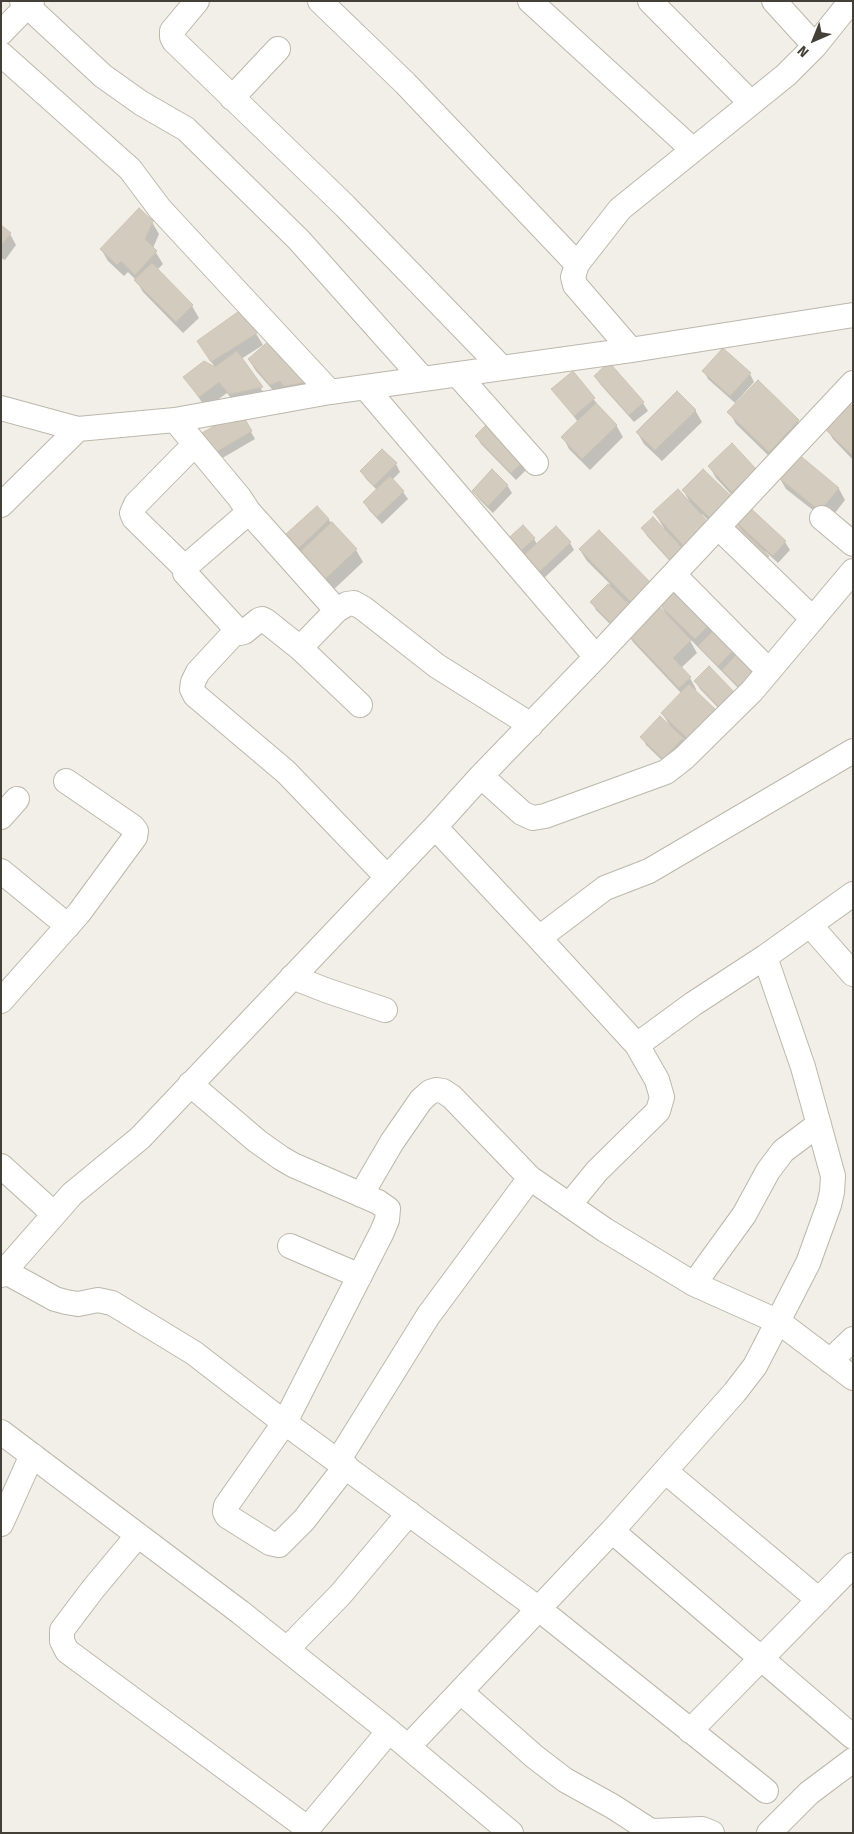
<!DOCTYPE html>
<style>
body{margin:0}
#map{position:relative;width:854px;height:1834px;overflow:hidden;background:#f2efe8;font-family:"Fira Sans",sans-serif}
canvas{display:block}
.frame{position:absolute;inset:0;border:2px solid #454037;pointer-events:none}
.north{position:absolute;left:789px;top:15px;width:50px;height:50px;-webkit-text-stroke:4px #fff;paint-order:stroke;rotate:224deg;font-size:14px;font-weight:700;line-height:20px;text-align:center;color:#454037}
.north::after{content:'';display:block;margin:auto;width:18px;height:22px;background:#454037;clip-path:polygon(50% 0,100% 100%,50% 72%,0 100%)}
</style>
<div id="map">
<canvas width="854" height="1834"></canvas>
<div class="frame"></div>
<div class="north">N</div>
</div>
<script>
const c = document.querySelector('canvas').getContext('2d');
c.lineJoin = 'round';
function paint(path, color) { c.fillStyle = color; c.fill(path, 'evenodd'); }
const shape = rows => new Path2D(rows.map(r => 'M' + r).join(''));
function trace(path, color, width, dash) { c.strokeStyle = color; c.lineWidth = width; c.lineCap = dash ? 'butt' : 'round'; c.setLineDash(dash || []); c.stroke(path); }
paint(shape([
 [152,222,159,234,153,248,163,264,157,270,192,306,199,318,183,333,143,292,136,280,128,272,124,276,108,261,101,249],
 [1,227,10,234,16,245,5,260,1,258],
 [242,311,263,345,241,359,268,399,237,406,227,393,206,408,185,378,216,369,198,342],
 [270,342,305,383,312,394,278,396,256,371,249,360],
 [609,364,643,403,648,411,634,422,600,384,595,376],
 [704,371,750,374,754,382,735,403,708,379],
 [572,373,599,406,616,425,623,437,590,470,569,449,563,437,578,422,553,389],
 [853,409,853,460,833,439,826,428],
 [695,410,702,422,662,461,644,444,637,432],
 [729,412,798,421,805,433,776,463,736,424],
 [240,413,255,439,219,460,204,433],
 [476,436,529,467,516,480,481,444],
 [732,445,755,470,739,503,716,478,709,466],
 [797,455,839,489,845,500,828,522,786,489,779,477],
 [396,464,400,472,392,480,403,492,408,499,382,524,369,510,364,502,377,490,366,479,361,471],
 [703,470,718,530,702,514,677,569,647,536,643,529,664,528,654,512,690,502,683,490],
 [507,485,512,493,493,513,478,498,473,491],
 [746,506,785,542,790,550,778,563,765,551,772,565,741,530,734,519],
 [317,507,356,550,363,562,331,592,287,534],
 [534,539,537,544,570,543,574,550,544,578,508,552],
 [580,550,650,583,638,613,626,601,633,614,617,631,596,610,592,602,610,584,587,561],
 [675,588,736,647,745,695,688,637,697,653,681,668,690,678,696,689,695,691,698,753,683,738,687,747,668,766,646,745,642,737,670,726,662,713,681,693,633,642,626,631,666,614,660,604],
 [709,668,728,718,700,689,696,682]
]), '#0003');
const building = shape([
 [139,208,153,221,145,239,157,251,135,275,121,261,117,265,100,249,139,208],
 [1,225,11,233,1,245,1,225],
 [152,263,193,305,176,322,134,280,152,263],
 [242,309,257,333,211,362,197,341,242,309],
 [270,340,306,382,284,386,280,381,270,385,248,359,270,340],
 [723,348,751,373,730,396,702,371,723,348],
 [237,351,263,387,229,394,219,382,199,397,183,377,204,361,215,367,237,351],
 [609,362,644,402,629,415,594,376,609,362],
 [573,371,595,398,574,416,551,389,573,371],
 [758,380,799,420,769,452,727,412,758,380],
 [677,391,696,410,655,450,636,432,677,391],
 [596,403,617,425,582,459,561,437,596,403],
 [849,403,853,407,853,456,824,428,849,403],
 [240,411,252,431,214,453,202,433,240,411],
 [490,421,526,459,511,473,475,436,490,421],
 [732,443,756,469,732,492,708,466,732,443],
 [382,449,397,463,374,486,360,471,382,449],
 [797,453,839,488,820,511,778,477,797,453],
 [492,469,508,485,488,506,472,491,492,469],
 [703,469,732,497,711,519,682,490,703,469],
 [390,476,404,491,377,517,363,502,390,476],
 [678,489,709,523,684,546,653,512,678,489],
 [746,504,786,541,773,556,733,519,746,504],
 [317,506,329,519,299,548,286,534,317,506],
 [653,517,685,551,672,562,641,528,653,517],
 [732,521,769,556,760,566,723,530,732,521],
 [332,522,357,549,323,581,298,554,332,522],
 [523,525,535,538,514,557,502,544,523,525],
 [556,526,571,542,539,572,524,555,556,526],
 [599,530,651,583,631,602,579,549,599,530],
 [608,584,630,606,612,624,590,602,608,584],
 [675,586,712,622,695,639,658,603,675,586],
 [655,602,691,640,673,658,691,677,679,688,624,630,655,602],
 [718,626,737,646,718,666,698,646,718,626],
 [740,651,759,668,740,688,722,670,740,651],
 [709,666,738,696,723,711,694,681,709,666],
 [689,684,719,713,691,742,661,713,689,684],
 [660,716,683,738,663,759,640,737,660,716]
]);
paint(building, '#d3cbbe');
trace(building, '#cdc3b2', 1);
const minor = shape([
 [22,1,103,76,141,103,186,129,299,240,423,379],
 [197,1,172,31,172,37,174,41,345,206,502,368],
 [320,1,405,83,577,264],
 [530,1,693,150],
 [650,1,751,103],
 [774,1,815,46],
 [1,33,32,1],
 [1,54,130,169,160,209,330,392],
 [232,98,278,49],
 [631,350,575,285,573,277,577,264,620,209,786,75,815,46,851,1],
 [457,374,536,463],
 [365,387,596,657],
 [1,408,78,429,175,420,330,392,631,350,853,315],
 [175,420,239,497,249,512,332,605,337,610,347,604,354,603,363,608,437,666,531,725],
 [1,505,78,429],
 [249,512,190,563,185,568,185,573,240,633,244,632,259,620,262,619,266,621,300,648,360,705],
 [822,518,853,544],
 [718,527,813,619],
 [185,568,134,518,132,513,136,504,195,444],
 [674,575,769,671],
 [237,630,198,672,193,682,192,689,195,695,286,772,387,877],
 [300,648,337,610],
 [481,776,522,813,533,818,545,816,666,772,684,758,752,691,853,571],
 [1,817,17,799],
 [435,827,539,938,637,1045,657,1080,662,1097,658,1111,597,1171,570,1204],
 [1,871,68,926],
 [810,925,853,974],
 [539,938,605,888,649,871,853,751],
 [292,977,328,991,385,1010],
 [1,1001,79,913,135,837,136,831,133,827,66,781],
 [637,1045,693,1004,765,957,853,894],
 [190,1084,257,1141,281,1158,293,1165,378,1202,388,1209,387,1220,382,1232,285,1422,226,1506,225,1512,227,1516,270,1543,279,1545,304,1520,346,1466],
 [1,1166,54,1214],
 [361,1195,392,1142,421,1100,430,1092,436,1090,443,1091,452,1097,530,1178,605,1230,694,1284,779,1322,853,1378],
 [290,1246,360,1276],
 [4,1271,55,1299,66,1302,78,1304,98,1300,112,1303,194,1353,273,1414,539,1609,766,1791],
 [1,1275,72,1194,140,1138,435,827,481,776,596,657,853,383],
 [694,1284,744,1215,768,1171,783,1151,819,1124],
 [830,1361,853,1339],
 [1,1432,240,1612,389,1731,511,1833],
 [338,1461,428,1316,530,1178],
 [665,1471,819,1600],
 [1,1524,32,1455],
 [612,1531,853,1737],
 [138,1535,93,1589,62,1630,62,1641,67,1651,307,1828],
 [287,1649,340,1595,409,1513],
 [461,1692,535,1757,565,1780,612,1806,654,1833],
 [690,1731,853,1565],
 [408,1747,612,1531,735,1392,755,1366,808,1263,829,1205,832,1192,833,1176,803,1067,765,957],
 [653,1831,702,1829,712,1833],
 [304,1833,389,1731],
 [769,1833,809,1793,853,1760]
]);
trace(minor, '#bdb7ab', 26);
trace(minor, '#fff', 24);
</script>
